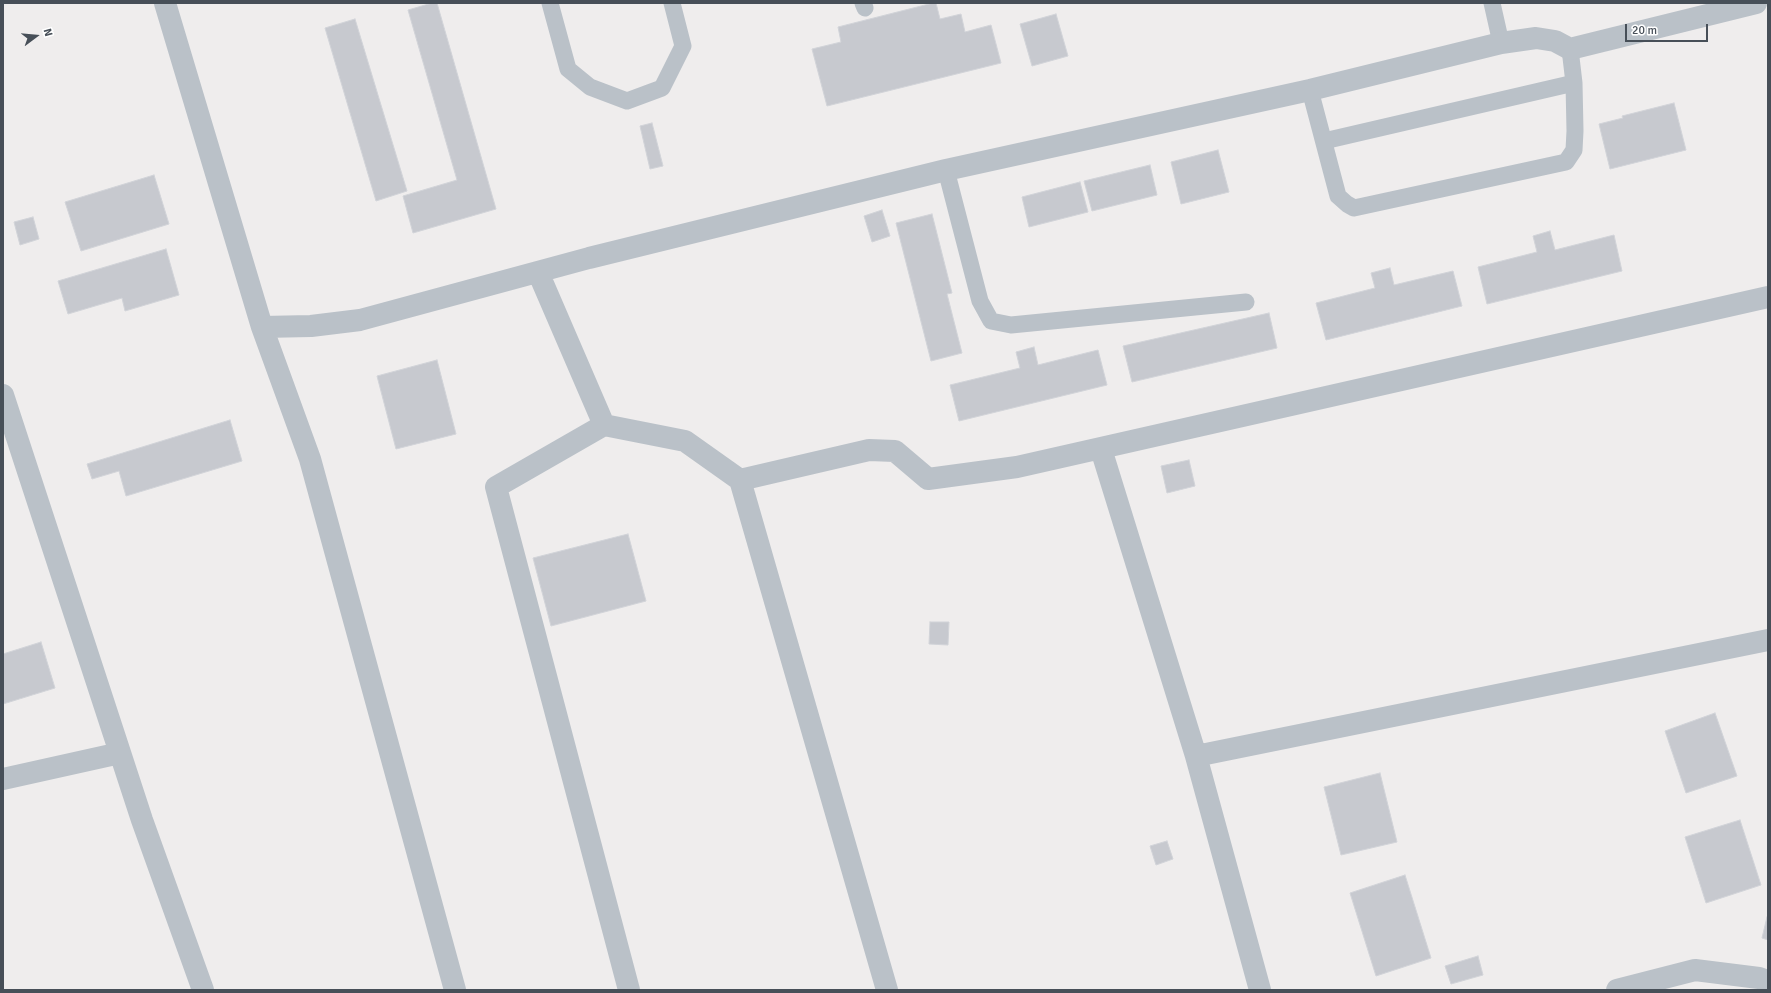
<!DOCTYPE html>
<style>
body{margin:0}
#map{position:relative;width:1771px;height:993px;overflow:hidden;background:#efeded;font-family:Signika,sans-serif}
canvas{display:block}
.frame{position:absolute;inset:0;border:4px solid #474f58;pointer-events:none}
.north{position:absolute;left:16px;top:16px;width:40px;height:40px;-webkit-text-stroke:3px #fff;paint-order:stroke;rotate:74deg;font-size:11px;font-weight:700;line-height:16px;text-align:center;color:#474f58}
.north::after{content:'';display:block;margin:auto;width:14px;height:18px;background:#474f58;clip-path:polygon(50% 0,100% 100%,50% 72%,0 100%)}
.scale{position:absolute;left:1625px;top:24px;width:83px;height:18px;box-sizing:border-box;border:2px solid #474f58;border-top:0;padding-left:5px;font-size:12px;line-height:14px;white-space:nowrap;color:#474f58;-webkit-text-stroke:3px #fff;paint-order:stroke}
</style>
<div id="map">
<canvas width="1771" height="993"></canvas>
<div class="frame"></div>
<div class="north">N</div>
<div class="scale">20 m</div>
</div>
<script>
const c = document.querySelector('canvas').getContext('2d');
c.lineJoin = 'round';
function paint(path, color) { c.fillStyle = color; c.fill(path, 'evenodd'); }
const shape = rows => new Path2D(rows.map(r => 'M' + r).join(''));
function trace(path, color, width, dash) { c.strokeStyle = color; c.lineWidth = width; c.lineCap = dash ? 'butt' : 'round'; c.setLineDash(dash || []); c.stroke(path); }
const building = shape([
 [432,3,437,3,496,209,413,233,403,196,457,180,408,10,432,3],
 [933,3,936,3,940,19,961,14,965,32,991,25,1001,63,827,106,812,49,841,42,838,27,933,3],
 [1056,14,1068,56,1032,66,1020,24,1056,14],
 [355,19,407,191,376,201,325,28,355,19],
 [1674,103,1686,150,1610,169,1599,124,1623,118,1622,116,1674,103],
 [652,123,663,166,650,169,640,126,652,123],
 [1218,150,1229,192,1181,204,1171,162,1218,150],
 [1150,165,1157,195,1092,211,1084,181,1150,165],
 [154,175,169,224,81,251,65,202,154,175],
 [1080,182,1088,212,1029,227,1022,197,1080,182],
 [882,210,890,236,872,242,864,216,882,210],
 [932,214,952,293,947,294,962,353,931,361,896,223,932,214],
 [33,217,39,239,20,245,14,222,33,217],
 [1550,231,1555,250,1614,235,1622,271,1487,304,1478,267,1537,252,1533,236,1550,231],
 [166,249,179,295,125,311,122,298,68,314,58,281,166,249],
 [1390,268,1394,285,1453,271,1462,306,1326,340,1316,303,1375,288,1371,273,1390,268],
 [1269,313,1277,348,1132,382,1123,346,1269,313],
 [1034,347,1038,365,1098,350,1107,385,959,421,950,385,1020,368,1016,352,1034,347],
 [437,360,456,434,396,449,377,376,437,360],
 [230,420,242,461,126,496,119,471,92,479,87,464,230,420],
 [1189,460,1195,486,1167,493,1161,466,1189,460],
 [628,534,646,601,551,626,533,558,628,534],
 [930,622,949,622,948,645,929,644,930,622],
 [41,642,55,688,3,704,3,654,41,642],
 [1715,713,1737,776,1686,793,1665,731,1715,713],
 [1380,773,1397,842,1341,855,1324,787,1380,773],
 [1740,820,1761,885,1706,903,1685,837,1740,820],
 [1167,841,1173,859,1156,865,1150,846,1167,841],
 [1405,875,1431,958,1376,976,1350,893,1405,875],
 [1767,917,1768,917,1768,940,1762,938,1767,917],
 [1478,956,1483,975,1451,984,1445,966,1478,956]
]);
paint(building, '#c7c9cf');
trace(building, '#d1d3d8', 1);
trace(shape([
 [550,3,568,69,590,87,627,101,662,88,683,46,672,3],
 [863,3,865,8],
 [1492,3,1501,43],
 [1310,90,1338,196,1347,204,1354,208,1566,162,1574,150,1575,131,1574,83,1570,49],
 [1324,141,1574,83],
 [946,170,980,301,991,321,1011,325,1246,302]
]), '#bac1c8', 17);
trace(shape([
 [165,3,262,327,310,459,455,990],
 [538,272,604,425],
 [262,327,311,326,360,320,589,258,946,170,1310,90,1501,43,1536,38,1555,41,1570,49,1756,3],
 [3,395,142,820,203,990],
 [1101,449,1196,756,1260,990],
 [740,480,869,450,895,451,928,479,1017,467,1768,297],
 [1196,756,1768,640],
 [3,779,120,753],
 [629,990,496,487,604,425,685,441,740,480,887,990],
 [1617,990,1695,970,1759,978,1768,981]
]), '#bac1c8', 22);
</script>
